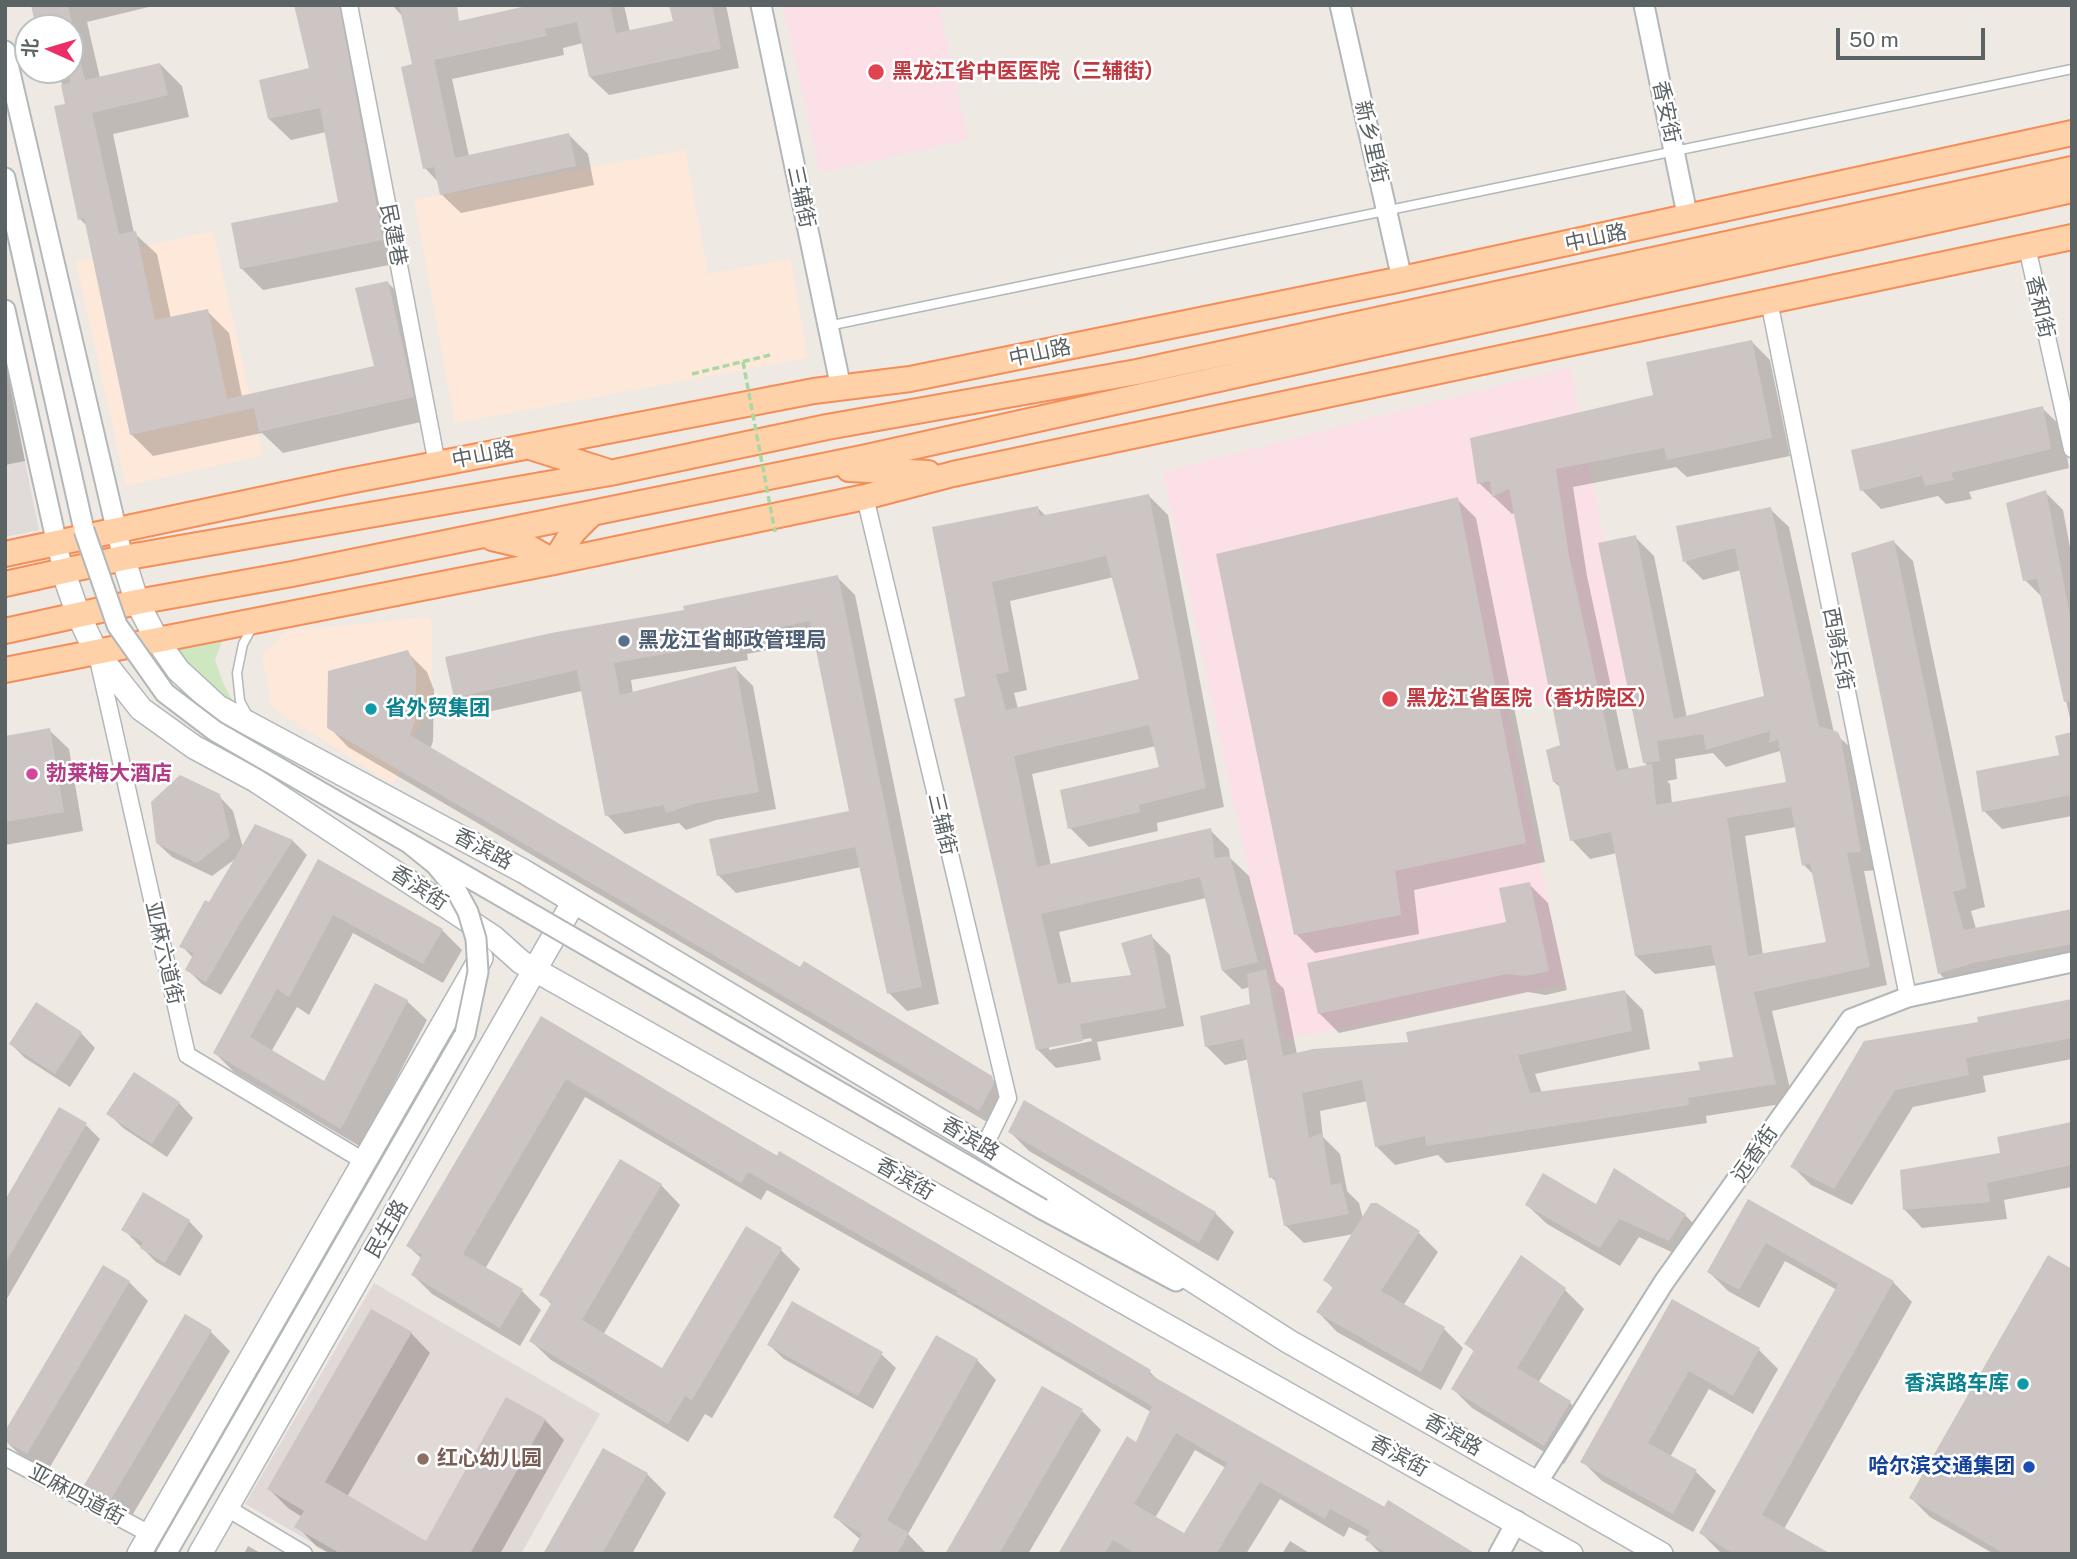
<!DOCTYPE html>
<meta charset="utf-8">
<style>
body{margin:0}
#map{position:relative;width:2077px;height:1559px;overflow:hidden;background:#efe9e4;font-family:"Public Sans","Noto Sans SC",sans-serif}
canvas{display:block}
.frame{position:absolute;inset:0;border:7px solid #5c6365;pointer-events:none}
.north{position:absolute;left:14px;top:14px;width:70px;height:70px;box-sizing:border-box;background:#fff;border:2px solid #bec1c1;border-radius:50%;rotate:274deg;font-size:19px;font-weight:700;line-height:28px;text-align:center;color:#5c6365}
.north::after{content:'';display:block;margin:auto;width:24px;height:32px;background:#ed2d65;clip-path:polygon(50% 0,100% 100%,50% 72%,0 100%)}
.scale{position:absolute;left:1836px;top:28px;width:149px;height:32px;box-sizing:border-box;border:4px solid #5c6365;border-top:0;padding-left:9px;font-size:21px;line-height:24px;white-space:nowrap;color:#5c6365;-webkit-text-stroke:5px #fff;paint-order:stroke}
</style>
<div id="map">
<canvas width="2077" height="1559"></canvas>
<div class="frame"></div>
<div class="north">北</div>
<div class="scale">50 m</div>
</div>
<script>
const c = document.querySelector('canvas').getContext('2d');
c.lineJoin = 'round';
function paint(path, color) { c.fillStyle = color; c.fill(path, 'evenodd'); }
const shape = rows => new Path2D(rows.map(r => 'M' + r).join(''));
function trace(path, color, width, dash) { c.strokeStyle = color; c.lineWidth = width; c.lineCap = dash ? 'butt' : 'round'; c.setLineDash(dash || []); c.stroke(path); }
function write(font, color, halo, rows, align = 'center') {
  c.font = font + ' "Public Sans","Noto Sans SC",sans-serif'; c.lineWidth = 5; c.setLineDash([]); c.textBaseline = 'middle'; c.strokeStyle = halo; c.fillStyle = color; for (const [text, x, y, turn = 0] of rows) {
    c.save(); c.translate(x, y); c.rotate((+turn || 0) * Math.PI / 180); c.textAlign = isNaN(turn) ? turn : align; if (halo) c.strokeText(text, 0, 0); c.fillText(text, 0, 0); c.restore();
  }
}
paint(shape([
 [685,150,708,274,790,259,808,358,455,423,414,200],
 [213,231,263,455,126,486,76,262],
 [431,617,433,692,393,785,272,707,262,655,287,631]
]), '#fee8da');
paint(shape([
 [5,364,39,530,5,537]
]), '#e0dbd9');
paint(shape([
 [374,1283,600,1414,521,1554,332,1554,245,1504]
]), '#e1d9d5');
paint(shape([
 [783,5,939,5,968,140,820,173],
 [1570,367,1632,686,1508,712,1566,984,1284,1040,1163,472]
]), '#fce0e8');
paint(shape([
 [231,617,215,660,224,685,237,708,221,706,162,634]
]), '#cfe7c0');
paint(shape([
 [33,5,157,5,87,22,100,78,160,64,182,86,189,117,113,134,134,233,157,254,171,319,207,311,229,333,242,397,376,368,388,283,409,304,434,419,283,453,262,433,153,456,131,434,88,227,80,219,67,105,60,76,54,70,70,70,70,28,38,28],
 [296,5,355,5,404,262,263,290,241,268,340,203,326,132,291,140,269,119,311,70],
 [392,5,438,5,442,26,540,5,624,5,630,32,675,23,671,5,726,5,739,68,609,95,590,77,583,43,563,48,564,55,452,79,469,156,569,135,588,154,594,185,461,213,442,195,439,183,425,168,414,66,404,18],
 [1751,341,1770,360,1790,456,1687,477,1676,467,1573,487,1587,576,1629,770,1648,766,1645,763,1635,537,1654,556,1687,718,1766,697,1741,570,1703,580,1685,562,1770,509,1789,527,1834,733,1856,752,1879,870,1864,871,1887,985,1772,1011,1793,1102,1706,1116,1707,1123,1446,1163,1438,1155,1395,1165,1376,1146,1368,1101,1320,1111,1323,1137,1340,1154,1347,1191,1359,1203,1363,1219,1419,1233,1438,1252,1403,1306,1444,1329,1463,1348,1441,1390,1337,1332,1318,1312,1334,1289,1325,1280,1354,1234,1304,1243,1285,1225,1277,1183,1271,1177,1249,1059,1225,1065,1206,1046,1252,1005,1250,987,1242,989,1223,971,1206,898,1059,932,1072,985,1133,977,1151,936,1170,955,1184,1026,1097,1042,1101,1060,1056,1068,1038,1050,934,528,1038,508,1047,517,1149,496,1168,515,1224,807,1157,823,1158,831,1089,847,1070,828,1161,768,1156,746,1032,774,1051,866,1210,830,1229,849,1230,858,1249,876,1276,981,1284,989,1297,1054,1410,1043,1625,992,1643,1010,1650,1049,1535,1074,1542,1093,1702,1071,1735,1058,1717,965,1655,974,1636,956,1617,853,1590,859,1572,840,1561,788,1554,782,1562,746,1515,513,1512,514,1479,483,1655,397],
 [1114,577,1141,680,1018,709,1014,693,1027,690,1010,601],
 [1780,751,1788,784,1672,804,1670,784,1667,781,1677,779,1675,759,1713,753,1726,767],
 [1796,827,1804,865,1815,876,1828,943,1763,955,1745,836],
 [1091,1038,1092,1041,1049,1050,1049,1046],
 [5,358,25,461,5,465],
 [2042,408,2062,427,2069,468,1969,492,1972,499,1946,504,1938,496,1881,509,1862,490],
 [2045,492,2063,510,2072,558,2072,728,2044,599,2025,580],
 [1457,499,1476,518,1545,862,1414,890,1419,934,1315,953,1296,934],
 [1894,542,1913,561,1985,907,1971,911,1976,929,2072,911,2072,966,1958,992,1939,973],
 [837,577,855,595,939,1004,907,1011,889,993,861,867,736,893,718,875,851,812,816,641,747,654,748,660,631,680,633,693,735,668,753,686,776,809,716,820,686,830,679,823,625,834,607,815,582,691,474,715,456,697,686,611],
 [407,652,427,672,434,690,433,741,430,750,801,970,991,1078,1011,1098,999,1129,348,747,329,727],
 [49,730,69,749,83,831,5,845,5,738],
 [2072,733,2072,816,2002,829,1984,811,2061,756],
 [219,796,233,811,243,848,256,826,293,841,307,855,221,995,202,984,187,969,193,958,182,946,238,857,212,876,172,857,157,843],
 [319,861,442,930,462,950,443,983,353,933,309,1015,297,1007,271,1052,324,1084,407,1001,427,1020,361,1147,234,1072,215,1053],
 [1529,884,1548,903,1567,990,1546,995,1528,992,1339,1033,1319,1013,1508,924],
 [2072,1001,2072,1059,1983,1076,1986,1092,1913,1107,1852,1205,1811,1185,1793,1167,1980,1024],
 [541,1019,1150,1372,1160,1382,1469,1554,1381,1554,1367,1540,1368,1537,1349,1527,1344,1537,1280,1499,1246,1554,1060,1554,1137,1444,1151,1412,971,1305,767,1190,761,1200,585,1097,485,1269,522,1291,541,1310,520,1346,432,1294,413,1275,422,1259,408,1246],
 [1195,1450,1226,1468,1184,1536,1155,1518],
 [81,1033,95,1048,70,1087,25,1058,11,1044],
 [179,1103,193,1118,167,1157,123,1128,109,1114],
 [2072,1123,2072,1187,2004,1200,2007,1219,1922,1228,1904,1209],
 [86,1125,100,1139,5,1302,5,1203],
 [1010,1132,1215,1213,1234,1232,1218,1261,1029,1151],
 [661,1185,680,1205,603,1335,663,1370,746,1229,781,1250,800,1269,712,1418,705,1414,688,1442,551,1360,531,1341,552,1305,542,1294],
 [1748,1201,1893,1282,1912,1302,1784,1529,1825,1554,1722,1554,1701,1533,1837,1290,1785,1261,1759,1308,1728,1291,1709,1272],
 [1527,1205,1597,1206,1685,1215,1704,1234,1689,1260,1639,1237,1620,1266,1547,1224],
 [189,1221,203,1236,180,1276,156,1262,123,1229],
 [1521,1258,1565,1290,1584,1309,1538,1383,1570,1403,1590,1422,1564,1464,1472,1408,1453,1389,1475,1352,1466,1344],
 [129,1282,148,1301,47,1472,22,1457,5,1440],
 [1673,1301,1759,1350,1778,1369,1753,1414,1709,1389,1670,1457,1696,1472,1716,1491,1693,1532,1602,1481,1583,1462],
 [210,1331,230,1351,130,1519,104,1506,85,1486],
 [106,1497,119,1504,117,1507,106,1501],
 [411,1333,430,1353,347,1497,426,1543,545,1420,564,1440,500,1554,330,1554,316,1546,297,1526,302,1517,288,1508,269,1489],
 [769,1345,881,1354,896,1368,873,1409,784,1359],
 [977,1360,996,1380,908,1534,927,1554,854,1554,861,1540,835,1517],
 [1082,1411,1101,1430,1028,1554,947,1554],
 [647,1474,666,1493,632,1554,545,1554],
 [1911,1498,2072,1554,1994,1554,1930,1517],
 [1290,1541,1311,1554,1282,1554],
 [248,1546,262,1554,244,1554]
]), '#0003');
paint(shape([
 [31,5,68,5,73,28,36,28],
 [294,5,339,5,383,240,240,269,231,223,338,202,320,108,268,119,259,80,309,68],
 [399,5,457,5,459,21,531,5,610,5,616,33,673,21,669,5,712,5,721,49,589,77,577,22,545,29,547,36,434,60,455,158,569,133,576,166,440,195,434,167,423,169,401,67,412,64],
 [76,43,85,80,160,63,168,95,92,113,119,234,136,231,155,320,208,309,227,399,374,366,355,288,388,281,414,397,259,432,254,408,130,435,84,218,78,220,54,106,65,104,61,85,70,83,70,44],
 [1752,340,1772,438,1667,460,1664,448,1556,469,1569,556,1616,771,1652,764,1656,805,1786,782,1778,740,1769,743,1770,731,1706,750,1703,734,1657,741,1660,761,1643,763,1598,543,1636,535,1674,719,1764,696,1735,548,1683,562,1676,526,1771,507,1819,726,1838,732,1841,739,1861,852,1847,853,1870,967,1754,992,1776,1084,1688,1098,1689,1105,1426,1146,1425,1136,1375,1147,1362,1080,1302,1093,1309,1138,1322,1133,1331,1185,1341,1183,1349,1214,1284,1226,1274,1177,1269,1178,1243,1039,1205,1047,1200,1016,1250,1004,1247,974,1266,969,1283,1056,1313,1049,1408,1042,1406,1032,1625,990,1632,1031,1518,1055,1530,1093,1700,1070,1698,1062,1733,1057,1711,945,1635,956,1611,832,1570,841,1558,782,1553,782,1546,750,1560,745,1509,489,1492,497,1490,481,1477,484,1470,438,1653,395,1646,362],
 [1791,807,1802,866,1810,863,1826,942,1748,956,1727,818],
 [2043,406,2051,449,1951,473,1954,480,1925,486,1922,476,1860,491,1851,450],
 [2046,490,2072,626,2072,701,2064,702,2037,579,2023,581,2006,503],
 [1149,494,1206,788,1139,805,1140,812,1068,829,1060,790,1159,767,1149,725,1014,756,1037,867,1211,828,1215,858,1230,856,1258,962,1222,971,1200,877,1041,914,1058,984,1131,975,1121,943,1152,934,1166,1008,1080,1024,1083,1041,1036,1050,954,699,965,696,932,527,1038,506,1040,516],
 [1106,556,1139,679,1006,710,996,674,1009,672,992,582],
 [1458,497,1526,843,1395,871,1401,915,1294,935,1216,554],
 [1894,540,1967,888,1953,892,1964,930,2072,909,2072,944,1973,963,1938,974,1851,553],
 [838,575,922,987,887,994,855,847,717,876,709,839,849,811,810,621,730,637,731,642,614,663,620,695,736,666,759,792,697,803,666,813,664,805,605,816,577,670,454,698,445,657,551,633,684,610,683,606],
 [408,650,416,669,416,691,415,721,410,735,800,967,804,961,992,1076,994,1084,979,1111,327,728,328,671],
 [50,728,64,812,5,822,5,736],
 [2072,732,2072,795,1982,812,1976,771,2059,755,2055,736],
 [180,775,220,794,230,837,197,863,156,843,151,802],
 [255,824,293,840,242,920,206,982,185,970,194,953,179,947,205,900,209,902],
 [318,859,443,929,423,964,333,915,289,997,277,989,250,1037,324,1081,375,983,408,1000,341,1129,213,1053],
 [1530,882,1549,971,1525,976,1507,974,1318,1014,1307,963,1506,922,1499,888],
 [2072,999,2072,1038,1966,1058,1969,1075,1895,1090,1834,1189,1790,1167,1864,1041,1978,1022,1977,1017],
 [36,1002,82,1032,55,1074,9,1044],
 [541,1016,777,1156,779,1151,957,1255,1151,1370,1149,1374,1384,1507,1388,1500,1476,1554,1388,1554,1365,1540,1370,1531,1330,1509,1325,1519,1260,1482,1216,1554,1136,1554,1113,1540,1104,1554,1058,1554,1127,1436,1136,1442,1152,1406,956,1293,958,1291,748,1172,741,1183,566,1079,463,1254,523,1289,500,1328,411,1275,422,1255,406,1246],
 [1176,1433,1227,1463,1184,1533,1134,1504],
 [134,1072,180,1102,152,1144,106,1114],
 [1024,1100,1216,1212,1199,1243,1008,1132],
 [59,1107,87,1123,5,1264,5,1200],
 [2072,1122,2072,1165,1987,1183,1990,1202,1903,1210,1900,1170,2000,1153,1997,1137],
 [620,1159,662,1184,582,1320,662,1368,746,1226,782,1248,692,1400,685,1396,668,1424,529,1341,552,1302,539,1295],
 [1614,1168,1686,1214,1669,1241,1619,1219,1600,1248,1525,1205,1543,1173,1596,1204],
 [143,1192,190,1220,165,1263,140,1248,143,1242,121,1230],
 [1748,1199,1894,1281,1762,1515,1831,1554,1734,1554,1699,1533,1838,1284,1766,1243,1739,1290,1707,1272],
 [1371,1203,1377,1203,1420,1231,1381,1291,1445,1327,1421,1372,1316,1312,1333,1287,1323,1280],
 [1521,1255,1566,1288,1517,1368,1571,1401,1544,1446,1451,1389,1474,1350,1464,1344],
 [2048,1255,2072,1269,2072,1554,2005,1554,1909,1498],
 [103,1265,130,1281,27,1454,5,1441,5,1431],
 [1672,1299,1760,1348,1733,1396,1689,1371,1648,1443,1697,1470,1673,1514,1580,1462],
 [792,1301,883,1352,858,1396,767,1345],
 [371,1309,412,1332,325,1482,426,1541,506,1397,546,1419,470,1554,341,1554,294,1527,304,1511,267,1489],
 [185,1314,212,1330,110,1501,83,1487],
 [936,1335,978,1359,887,1520,909,1533,897,1554,851,1554,862,1534,833,1517],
 [1042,1386,1083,1409,999,1554,945,1554],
 [603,1448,648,1473,602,1554,543,1554]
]), '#ccc5c3');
const service = shape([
 [828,326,2072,69],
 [248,716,240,701,237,673,243,644,253,626]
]);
const minor = shape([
 [349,5,437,464],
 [2027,247,2072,449],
 [1769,301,1908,997],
 [865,497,1008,1098,984,1147],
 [98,659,187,1055,362,1160],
 [5,1457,148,1533],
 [227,1508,304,1554]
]);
const tertiary = shape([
 [761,5,841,388],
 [1340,5,1402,279],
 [1644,5,1688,219],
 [5,51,123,558],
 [5,178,84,530],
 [5,310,63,571],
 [1042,1209,1176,1281],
 [1537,1483,1664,1282,1851,1019,1908,997,2072,962],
 [166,1554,465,1034],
 [1499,1554,1517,1521]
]);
const secondary = shape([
 [123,558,137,602,157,640,178,670,218,707,523,871,984,1147,1288,1341,1661,1554],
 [63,571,78,614,96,652,141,709,194,747,255,780,493,937,521,962,1571,1554],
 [139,1554,481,958],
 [200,1554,573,903]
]);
const primary = shape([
 [530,447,606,471],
 [849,469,928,473],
 [492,538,526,546,554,562,573,532,592,513],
 [5,554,344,482,814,391,910,379,1402,279,2072,133],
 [5,584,123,558,610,473,827,427,1137,372,2072,169],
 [5,631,137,602,292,574,862,458,2072,190],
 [5,670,554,562,865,497,953,474,2072,237]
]);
trace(service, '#b2b7b9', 11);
trace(minor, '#b2b7b9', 19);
trace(tertiary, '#b2b7b9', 23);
trace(secondary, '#b1b7ba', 26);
trace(primary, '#f48e58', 28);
trace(shape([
 [692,374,770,355]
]), '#a9d9a3', 3.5, [7, 3.5]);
trace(service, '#fff', 8);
trace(minor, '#fff', 16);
trace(tertiary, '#fff', 19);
trace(secondary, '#fff', 23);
trace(primary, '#ffd1a9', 24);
const tertiaryBridge = shape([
 [84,530,117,625,165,693,215,731,409,843,435,864,455,888,468,912,476,939,478,972,465,1034],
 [409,843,1042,1209]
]);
trace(tertiaryBridge, '#b2b7b9', 23, []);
trace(shape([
 [743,362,775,532]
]), '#a9d9a3', 3.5, [7, 3.5]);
trace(tertiaryBridge, '#fff', 19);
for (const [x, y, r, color] of [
 [876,72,9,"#e0444e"],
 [624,641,7,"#5c6f8a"],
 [1390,699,9,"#e0444e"],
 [371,709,7,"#0f9aa8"],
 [32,774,7,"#d1479c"],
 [2023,1384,7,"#0f9aa8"],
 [423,1459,7,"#8d6e63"],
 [2029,1467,7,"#1a4fb4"]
]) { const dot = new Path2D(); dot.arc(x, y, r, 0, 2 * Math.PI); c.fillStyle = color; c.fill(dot); trace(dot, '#fff', 2.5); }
write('bold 21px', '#be3a42', '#fff', [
 ["黑龙江省中医医院（三辅街）",892,72],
 ["黑龙江省医院（香坊院区）",1406,699]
], 'left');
write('21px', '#5c6365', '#fff', [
 ["香安街",1666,112,78],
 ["新乡里街",1371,142,77],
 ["三辅街",801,197,78],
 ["民建巷",393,235,79],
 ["中山路",1596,238,-12],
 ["香和街",2040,307,77],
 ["中山路",1040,353,-12],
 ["中山路",483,455,-11],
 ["西骑兵街",1838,649,79],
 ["三辅街",942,824,77],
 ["香滨路",483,849,28],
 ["香滨街",419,888,33],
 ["亚麻六道街",164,953,77],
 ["香滨路",970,1139,31],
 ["远香街",1755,1154,-55],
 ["香滨街",905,1179,30],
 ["民生路",387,1229,-60],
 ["香滨路",1453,1435,30],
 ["香滨街",1399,1456,29],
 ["亚麻四道街",77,1495,28]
]);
write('bold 21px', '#4e5e75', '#fff', [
 ["黑龙江省邮政管理局",638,641]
], 'left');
write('bold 21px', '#0d838f', '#fff', [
 ["省外贸集团",385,709],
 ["香滨路车库",2009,1384,"right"]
], 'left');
write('bold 21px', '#b23c85', '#fff', [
 ["勃莱梅大酒店",46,774]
], 'left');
write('bold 21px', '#785e54', '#fff', [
 ["红心幼儿园",437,1459]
], 'left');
write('bold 21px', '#164399', '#fff', [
 ["哈尔滨交通集团",2015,1467]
], 'right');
</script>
